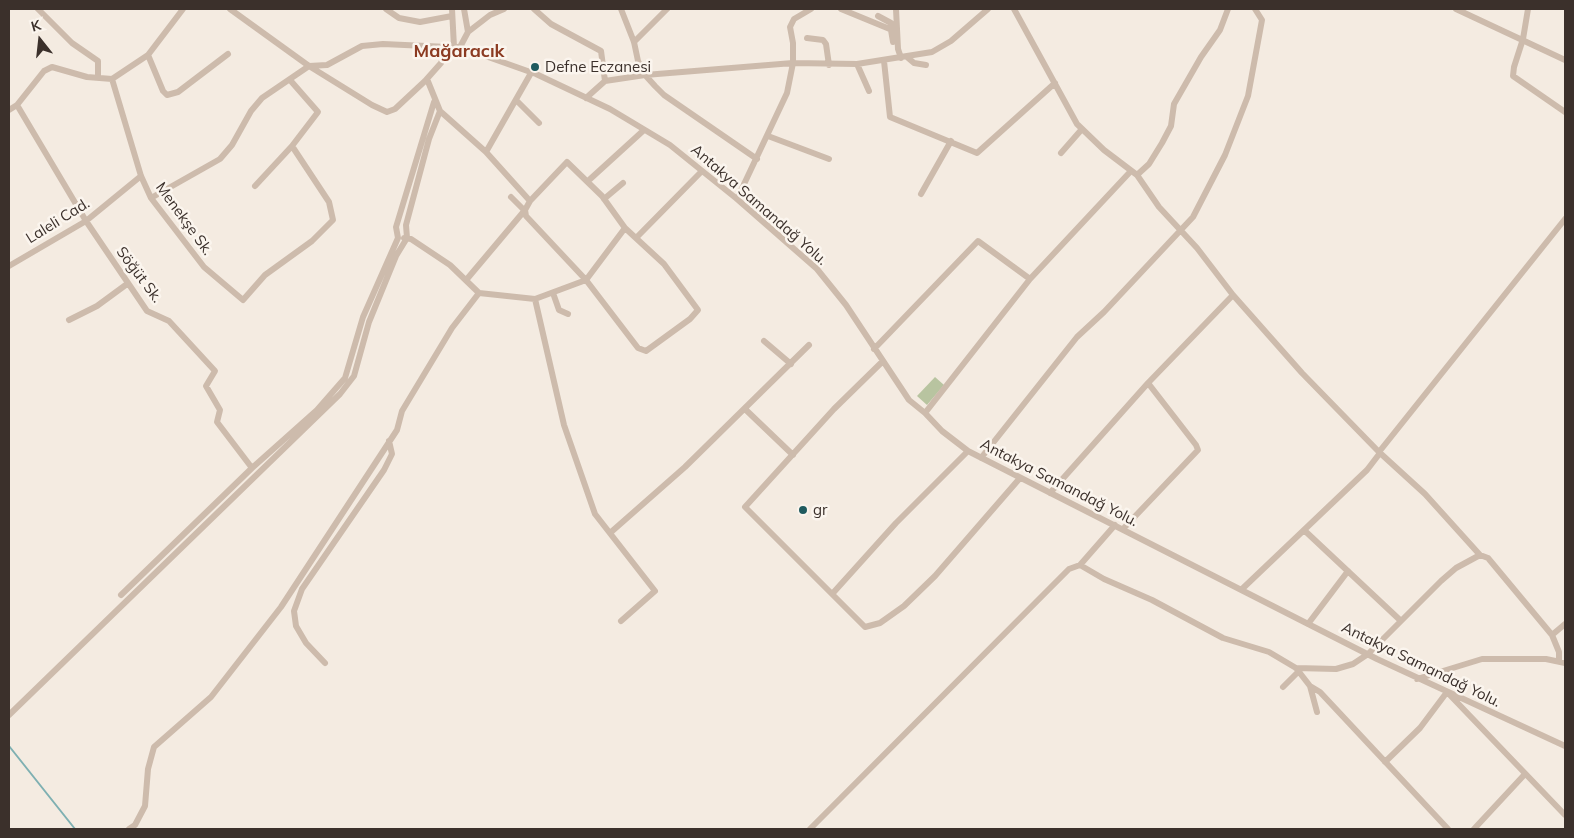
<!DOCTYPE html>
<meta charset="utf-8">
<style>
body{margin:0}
#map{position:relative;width:1574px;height:838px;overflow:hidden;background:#f4ebe1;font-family:Mulish,sans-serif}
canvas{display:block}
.frame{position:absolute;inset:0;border:10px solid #3b302b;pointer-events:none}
.north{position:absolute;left:15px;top:15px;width:50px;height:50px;-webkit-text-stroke:4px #fbf5ee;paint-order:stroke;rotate:344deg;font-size:14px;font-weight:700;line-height:20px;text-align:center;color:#3b302b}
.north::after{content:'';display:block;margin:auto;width:18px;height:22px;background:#3b302b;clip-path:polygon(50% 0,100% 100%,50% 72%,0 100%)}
</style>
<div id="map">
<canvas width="1574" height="838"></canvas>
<div class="frame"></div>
<div class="north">K</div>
</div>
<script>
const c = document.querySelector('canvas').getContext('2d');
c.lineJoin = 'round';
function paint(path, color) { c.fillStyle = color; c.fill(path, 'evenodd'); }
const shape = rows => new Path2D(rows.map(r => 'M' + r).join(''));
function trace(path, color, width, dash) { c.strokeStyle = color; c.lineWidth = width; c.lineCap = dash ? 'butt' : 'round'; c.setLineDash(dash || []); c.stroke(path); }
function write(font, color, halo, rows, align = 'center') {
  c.font = font + ' Mulish,sans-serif'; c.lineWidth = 5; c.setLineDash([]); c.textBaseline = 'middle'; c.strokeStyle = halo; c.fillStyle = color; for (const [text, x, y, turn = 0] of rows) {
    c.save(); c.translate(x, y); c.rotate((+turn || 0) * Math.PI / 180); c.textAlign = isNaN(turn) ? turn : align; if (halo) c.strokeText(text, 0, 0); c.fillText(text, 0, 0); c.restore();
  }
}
paint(shape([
 [935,377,944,385,927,405,917,396]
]), '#b8c4a0');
trace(shape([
 [9,746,75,829]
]), '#7fb0b2', 2);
trace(shape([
 [38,9,72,43,98,61,98,78],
 [230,9,309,66,372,105,387,112,395,109,425,81,441,63,448,47,460,47,536,74,610,109,670,145,737,199,817,269,846,305,909,400,925,413,942,431,968,451,1377,659,1565,746],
 [386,9,399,18,420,22,452,16],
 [452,9,454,47],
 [534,9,551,24,601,51,605,81],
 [621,9,634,42,638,61,645,75,655,86,664,95,757,159],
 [841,9,897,32],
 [896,9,898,49,901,58],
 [1014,9,1077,124,1104,150,1137,175,1159,207,1197,248,1233,295,1302,373,1379,452,1425,494,1480,555,1488,558,1552,635,1559,652,1559,661],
 [1456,9,1565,60],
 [1528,9,1523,39,1514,67,1513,76,1565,112],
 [878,16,891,23,891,29],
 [891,30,893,42],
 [468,32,490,15,504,9],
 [807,38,823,40,826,44,829,65],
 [634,42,667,9],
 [460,47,468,32,464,9],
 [148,55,163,91,167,95,178,92,228,54],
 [907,57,914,63,926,65],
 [884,61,890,117,977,153,1055,83],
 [857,64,869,91],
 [112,79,141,176,151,198,204,267,243,300,265,275,312,241,333,220,329,202,292,146,318,112,290,80],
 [427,79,440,111,486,152,530,201,567,162,602,196,625,228,664,264,698,310,690,319,646,351,638,348,586,280,526,216,525,210,530,201],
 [586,98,605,81,645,75,793,63,857,64,932,52,951,41,988,9],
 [516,100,539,123],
 [17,105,86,221,147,311,169,321,215,371,206,386,220,410,217,422,252,468],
 [9,110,17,105,44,71,52,67,87,77,112,79,148,55,183,9],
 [768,136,829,159],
 [486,152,531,73],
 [1061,153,1082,129],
 [1137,175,1149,164,1162,143,1171,126,1174,104,1201,57,1220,30,1228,9],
 [588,181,644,130],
 [255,186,292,146],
 [921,194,951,141],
 [511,197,525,211],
 [151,198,220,159,232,145,251,111,262,98,309,66,327,65,362,46,383,44,448,47],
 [604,199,623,183],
 [737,199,787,93,793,63,793,43,790,27,794,19,811,9],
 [637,237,701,172],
 [404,238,411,239,450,265,479,293,535,299,586,280,625,228],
 [9,266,86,221,141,176],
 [467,279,525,210],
 [553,293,559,310,568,314],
 [535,299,564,425,595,514,655,591,621,621],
 [69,320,97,306,127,284],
 [764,341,791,364],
 [874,349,978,241,1030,279],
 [883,361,834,409,745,507,865,627,880,623,904,606,935,576,1020,478],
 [746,410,793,455],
 [925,413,1030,279,1130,172],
 [1379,452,1565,219],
 [981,458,1077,337,1104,312,1193,217,1225,155,1248,96,1262,20,1255,9],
 [1050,493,1148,383,1233,295],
 [1123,529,1198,450,1196,445,1148,383],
 [1304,530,1401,621],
 [610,533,685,467,809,345],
 [1080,565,1104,579,1152,600,1223,638,1269,652,1296,668,1310,686,1317,712],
 [1241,590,1367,470,1380,453],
 [833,593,896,523,968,451],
 [121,595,252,468,317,410,345,378,363,317,398,238,396,227,434,102],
 [1308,624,1348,571],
 [1552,635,1565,624],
 [325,663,306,643,296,626,294,611,302,589,384,470,392,454,389,441],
 [1296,668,1336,669,1353,664,1368,654,1441,581,1456,568,1480,555],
 [1417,679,1482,659,1546,659,1565,663],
 [1310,686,1320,692,1448,829],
 [1283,687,1299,671],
 [9,715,340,394,354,376,369,322,396,256,407,238,406,225,429,139,440,111],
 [1385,762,1420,728,1447,692,1565,815],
 [129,829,135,825,145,806,148,769,154,747,211,697,281,607,397,430,402,411,452,328,479,293],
 [810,829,1069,569,1080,565,1115,525],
 [1474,829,1525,774]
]), '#cdbbac', 6);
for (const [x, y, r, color] of [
 [535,67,5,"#1f5a5e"],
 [803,510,5,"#1f5a5e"]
]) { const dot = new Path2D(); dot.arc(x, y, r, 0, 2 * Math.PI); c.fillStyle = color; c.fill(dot); trace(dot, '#fbf5ee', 2); }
write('15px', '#3b302b', '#fbf5ee', [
 ["Defne Eczanesi",545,67],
 ["gr",813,510]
], 'left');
write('15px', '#3b302b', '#fbf5ee', [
 ["Antakya Samandağ Yolu.",759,205,41],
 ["Menekşe Sk.",184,219,54],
 ["Laleli Cad.",58,221,-32],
 ["Söğüt Sk.",139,275,53],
 ["Antakya Samandağ Yolu.",1059,483,27],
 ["Antakya Samandağ Yolu.",1421,665,26]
]);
write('bold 18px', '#8c3b22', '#fbf5ee', [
 ["Mağaracık",459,52]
]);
</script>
